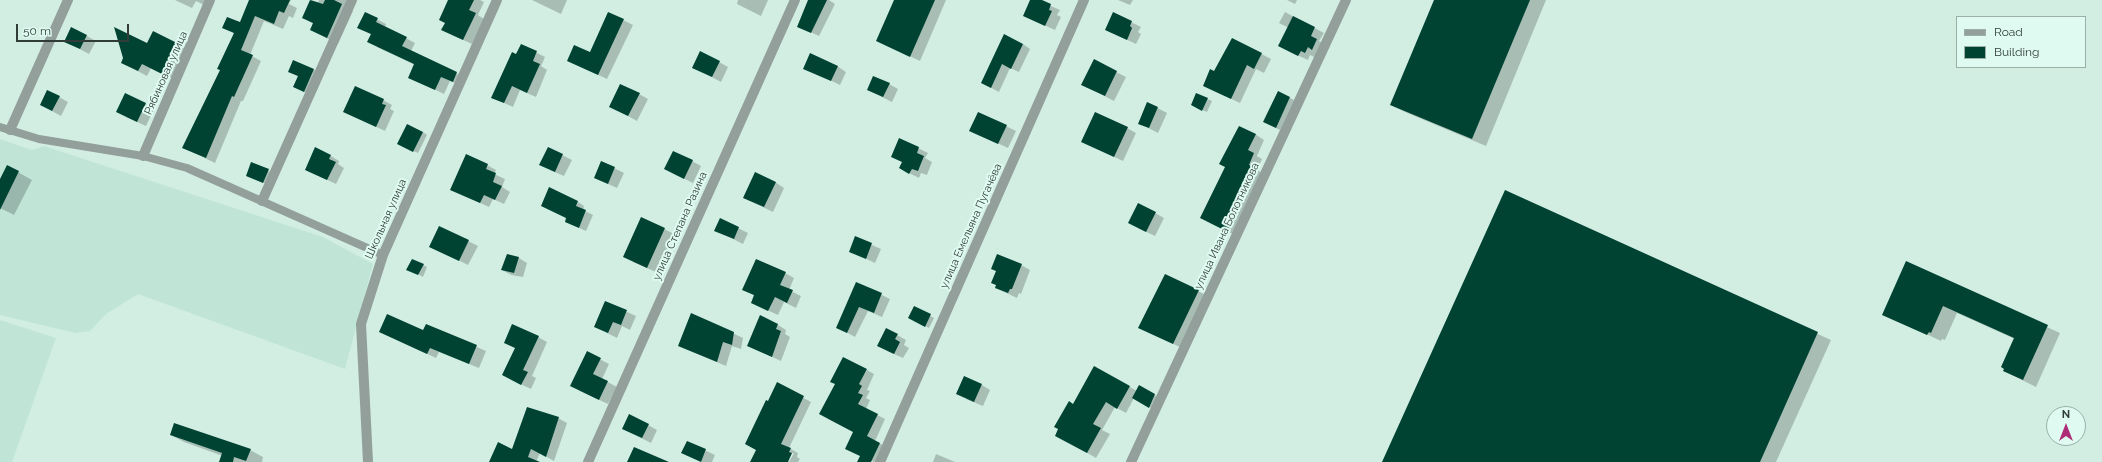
<!DOCTYPE html>
<meta charset="utf-8">
<style>
body{margin:0}
#map{position:relative;width:2102px;height:462px;overflow:hidden;background:#d2eee3;font-family:Raleway,sans-serif}
canvas{display:block}
.legend{position:absolute;left:1956px;top:16px;width:130px;height:52px;box-sizing:border-box;background:#dffbf1;border:1px solid #99afa7;margin:0;padding:5px 7px;list-style:none;font-size:12px;color:#313c38}
.legend li{display:flex;align-items:center;gap:8px;height:20px}
.legend b{width:20px;border:1px solid #99afa7}
.north{position:absolute;left:2046px;top:406px;width:40px;height:40px;box-sizing:border-box;background:#dffbf1;border:1px solid #99afa7;border-radius:50%;rotate:0deg;font-size:11px;font-weight:700;line-height:16px;text-align:center;color:#313c38}
.north::after{content:'';display:block;margin:auto;width:14px;height:18px;background:#ae2b75;clip-path:polygon(50% 0,100% 100%,50% 72%,0 100%)}
.scale{position:absolute;left:16px;top:24px;width:113px;height:18px;box-sizing:border-box;border:2px solid #313c38;border-top:0;padding-left:5px;font-size:12px;line-height:14px;white-space:nowrap;color:#313c38;-webkit-text-stroke:3px #dffbf1;paint-order:stroke}
</style>
<div id="map">
<canvas width="2102" height="462"></canvas>
<ul class="legend">
<li><b style="height:5px;background:#939f9a"></b>Road</li>
<li><b style="height:11px;background:#004333"></b>Building</li>
</ul>
<div class="north">N</div>
<div class="scale">50 m</div>
</div>
<script>
const c = document.querySelector('canvas').getContext('2d');
c.lineJoin = 'round';
function paint(path, color) { c.fillStyle = color; c.fill(path, 'evenodd'); }
const shape = rows => new Path2D(rows.map(r => 'M' + r).join(''));
function trace(path, color, width, dash) { c.strokeStyle = color; c.lineWidth = width; c.lineCap = dash ? 'butt' : 'round'; c.setLineDash(dash || []); c.stroke(path); }
function write(font, color, halo, rows, align = 'center') {
  c.font = font + ' Raleway,sans-serif'; c.lineWidth = 4; c.setLineDash([]); c.textBaseline = 'middle'; c.strokeStyle = halo; c.fillStyle = color; for (const [text, x, y, turn = 0] of rows) {
    c.save(); c.translate(x, y); c.rotate((+turn || 0) * Math.PI / 180); c.textAlign = isNaN(turn) ? turn : align; if (halo) c.strokeText(text, 0, 0); c.fillText(text, 0, 0); c.restore();
  }
}
paint(shape([
 [0,139,32,150,44,146,323,237,373,264,345,369,138,294,106,314,90,331,75,333,0,315],
 [0,320,56,338,12,462,0,462]
]), '#c0e5d7');
paint(shape([
 [175,0,208,0,206,6,196,1,192,8],
 [251,0,291,0,289,4,297,8,293,18,289,16,283,29,264,21,250,55,261,61,243,101,241,101,215,163,184,148,221,70,234,33,223,27,240,23],
 [311,0,318,2,319,0,350,0,353,11,338,44,311,30,314,24,303,18],
 [450,0,480,0,484,2,478,15,484,19,472,44,452,35,446,23],
 [532,0,567,0,561,14],
 [738,0,768,0,761,16,737,4],
 [809,0,829,0,835,4,819,36,806,30],
 [895,0,946,0,920,61,886,45],
 [1037,0,1060,10,1057,15,1061,17,1055,30,1033,20],
 [1118,0,1133,0,1130,5],
 [1287,0,1297,0,1295,4],
 [1435,0,1546,0,1486,146,1405,112,1391,105],
 [1285,12,1324,33,1319,41,1326,45,1314,57,1310,55,1308,60,1288,51,1289,28,1279,23],
 [365,13,386,24,385,27,415,43,411,51,466,78,462,86,450,81,444,94,409,77,415,65,377,47,372,35,359,28],
 [609,13,633,25,607,79,568,61,590,53],
 [1113,13,1141,27,1138,32,1141,34,1136,44,1106,30],
 [72,28,96,41,89,54,74,46],
 [1233,39,1271,59,1264,73,1256,69,1240,103,1204,86,1215,72],
 [177,43,185,49,172,78,151,68,147,76,122,63,148,44],
 [1023,44,1030,49,1019,72,1010,68,999,92,982,83],
 [521,45,545,57,541,66,547,70,536,97,520,90,513,107,493,98],
 [1094,61,1126,77,1114,101,1091,89],
 [719,62,728,67,721,82,693,67],
 [837,66,846,72,840,85,805,68],
 [314,70,322,75,313,96,294,87,299,77,289,71],
 [889,84,898,89,892,102,868,90],
 [1278,92,1294,100,1280,130,1268,124],
 [639,94,648,99,637,121,619,111],
 [59,97,68,102,61,116,50,110],
 [1207,99,1212,101,1207,112,1196,107],
 [383,100,392,105,390,109,394,111,385,131,353,116],
 [1148,103,1167,113,1158,133,1139,123],
 [145,104,154,109,146,126,126,117],
 [979,113,1016,131,1008,148,971,131],
 [1127,128,1136,133,1123,161,1091,146],
 [423,132,427,135,418,153,402,146],
 [1255,134,1264,140,1257,156,1262,159,1257,170,1262,173,1237,236,1210,223],
 [900,139,928,153,925,158,932,162,927,175,921,173,919,178,909,173,903,162],
 [548,148,572,160,564,176,550,170],
 [331,156,339,161,338,164,344,168,336,184,306,170],
 [692,161,701,166,693,183,665,169],
 [602,162,624,173,617,188,595,178],
 [252,163,277,175,272,187,247,175],
 [487,165,496,170,494,174,505,179,502,187,510,192,504,204,493,199,489,207,460,194],
 [7,166,32,180,14,215,0,208,0,181],
 [775,182,784,188,773,212,744,198],
 [1505,192,1831,340,1776,462,1383,462],
 [578,202,584,206,583,210,593,215,586,231,566,222],
 [1139,204,1164,218,1155,236,1138,228],
 [642,218,674,234,656,272,633,262],
 [720,219,748,233,743,244,715,230],
 [440,227,478,246,468,265,438,250],
 [856,238,881,249,875,263,850,251],
 [519,258,527,263,523,277,511,275,502,270],
 [1907,263,2060,333,2036,387,2004,371,2015,339,1957,313,1945,340,1942,339,1941,341,1884,314],
 [423,265,427,267,423,277,412,271],
 [1021,265,1030,270,1021,294,1019,293,1017,298,996,288],
 [785,273,794,278,789,290,801,296,796,308,784,302,778,315,752,303,755,296,744,290],
 [1165,275,1208,296,1182,348,1148,332],
 [857,283,890,299,882,317,868,311,855,337,846,332],
 [605,302,636,316,630,330,622,326,617,338,595,327],
 [914,307,934,318,929,328,913,320],
 [692,314,743,338,741,349,732,346,726,366,679,346],
 [426,325,486,351,479,368,439,352,436,358,380,332,423,331],
 [778,325,786,330,785,334,790,337,781,361,757,350],
 [897,335,906,340,904,345,909,348,903,358,887,351],
 [538,337,547,342,532,376,536,378,531,389,512,380],
 [588,353,609,364,602,379,617,387,608,404,580,391],
 [1094,367,1137,391,1139,387,1164,400,1158,412,1134,398,1126,413,1115,407,1102,430,1110,434,1096,458,1056,435],
 [867,370,874,374,867,390,870,391,866,398,870,400,866,409,885,419,875,441,888,448,881,462,874,462,854,453,854,432,828,419],
 [778,384,811,402,789,448,798,453,797,457,800,459,798,462,789,462,794,453,792,453,787,462,751,462,757,450,769,403],
 [982,385,990,390,983,406,966,399],
 [558,418,567,423,554,461,540,453,536,462,490,462,513,450],
 [648,425,657,430,651,443,623,429],
 [171,435,250,450,263,457,262,462,220,462,223,456,184,442],
 [687,442,715,455,712,462,702,462,692,457],
 [936,454,955,462,933,462]
]), '#0003');
paint(shape([
 [249,0,290,0,284,13,279,11,274,24,255,16,241,50,253,55,234,97,232,96,206,158,182,148,220,70,217,69,234,33,222,28,227,17,240,22],
 [310,0,323,4,325,0,334,0,342,4,327,38,310,30,313,23,302,18],
 [448,0,474,0,469,10,476,13,463,40,441,30,445,23,439,20],
 [808,0,827,0,811,33,797,27],
 [894,0,935,0,910,57,876,41],
 [1030,0,1042,0,1051,4,1049,10,1052,11,1045,26,1023,16],
 [1434,0,1530,0,1472,139,1390,105],
 [365,12,378,18,376,22,407,37,402,46,457,72,453,82,441,77,435,90,408,78,414,64,367,42,371,34,357,28],
 [608,12,624,19,598,75,567,61,574,45,590,52],
 [1113,12,1132,21,1130,26,1132,28,1127,40,1105,30],
 [1293,16,1315,27,1311,36,1317,39,1312,50,1308,47,1305,53,1301,51,1298,56,1278,46],
 [71,27,87,35,80,49,64,42],
 [114,27,147,43,153,31,177,43,162,74,142,64,138,71,121,63,123,58],
 [1004,34,1023,44,1011,69,1002,64,991,88,981,83],
 [1232,38,1262,53,1254,69,1247,65,1231,99,1203,86,1210,69,1214,71],
 [521,44,537,51,533,61,540,64,527,93,512,86,504,103,491,98,512,52,516,54],
 [700,51,720,61,712,77,692,68],
 [810,53,838,66,831,81,803,69],
 [1094,59,1117,71,1105,96,1081,85],
 [293,60,314,69,304,92,293,87,298,76,288,72],
 [873,76,890,83,883,97,867,90],
 [620,84,640,93,628,116,609,107],
 [355,86,384,99,382,104,386,105,376,127,343,112],
 [47,90,60,96,52,111,40,105],
 [1278,91,1290,97,1276,128,1263,122],
 [125,93,146,103,137,122,116,112],
 [1196,93,1208,98,1202,111,1191,105],
 [1147,102,1158,107,1149,128,1138,124],
 [978,112,1007,125,998,144,969,131],
 [1095,112,1128,127,1114,157,1081,142],
 [407,124,423,132,413,152,397,144],
 [1239,126,1256,134,1248,150,1254,153,1249,165,1254,167,1239,198,1243,200,1228,232,1200,218,1225,167,1219,164],
 [899,138,919,147,917,153,924,156,918,171,912,169,909,174,899,168,902,162,891,157],
 [315,147,331,155,329,159,336,162,327,180,305,170],
 [548,147,563,154,555,172,539,165],
 [673,151,693,160,684,179,664,169],
 [466,154,488,164,486,169,496,173,493,182,502,186,495,200,484,195,480,203,450,190],
 [601,161,615,167,608,184,594,178],
 [251,162,269,169,263,183,246,176],
 [7,165,19,171,0,210,0,179],
 [755,172,776,182,764,207,743,198],
 [549,187,578,201,576,206,586,210,579,228,565,222,566,218,541,206],
 [1505,190,1818,332,1760,462,1382,462],
 [1138,203,1156,212,1146,232,1128,223],
 [641,217,665,228,647,268,623,257],
 [720,218,739,227,734,239,714,231],
 [439,226,469,240,459,261,429,247],
 [855,236,872,243,866,259,849,252],
 [507,254,519,257,514,273,501,270],
 [997,254,1022,264,1012,289,1010,289,1008,293,995,288,996,285,991,283,996,271,991,269],
 [412,259,424,264,418,275,406,270],
 [756,259,786,272,780,285,793,290,787,303,775,297,768,311,751,303,754,295,742,290],
 [1906,261,2048,325,2023,380,2003,371,2004,369,2001,367,2014,338,1943,306,1931,333,1929,332,1927,335,1882,315],
 [1165,274,1199,290,1173,344,1138,328],
 [856,282,882,293,874,313,859,307,847,333,836,328],
 [605,301,627,310,621,325,613,322,608,333,594,327],
 [914,306,931,314,925,327,908,318],
 [691,313,734,332,732,345,723,342,717,362,678,346],
 [387,314,423,330,426,324,477,345,469,364,430,348,427,354,379,332],
 [760,315,778,324,776,329,781,331,772,357,747,346],
 [512,324,539,336,523,370,528,372,521,385,502,375,515,348,504,343],
 [886,328,898,334,895,339,900,342,894,354,877,346],
 [587,351,601,358,593,374,608,381,599,400,570,386],
 [843,357,867,369,859,384,862,386,858,393,863,395,858,404,878,414,867,436,880,443,871,462,857,462,860,456,845,449,853,432,819,414,835,384,830,382],
 [1094,366,1130,386,1117,409,1106,402,1093,424,1101,428,1087,453,1055,436,1058,429,1054,427,1069,401,1073,404],
 [964,376,982,384,974,402,956,394],
 [777,382,804,396,781,444,791,448,789,452,792,453,788,462,750,462,756,450,745,444,766,400,768,401],
 [1139,385,1155,394,1149,408,1132,398],
 [527,407,559,417,546,457,531,449,528,457,540,462,489,462,498,442,512,449],
 [629,414,649,424,642,438,622,429],
 [174,423,251,449,246,461,234,457,233,462,219,462,222,453,170,435],
 [687,441,706,449,701,462,681,453],
 [634,447,669,462,627,462]
]), '#004333');
trace(shape([
 [0,127,39,139,143,156,187,168,383,255]
]), '#939f9a', 8);
trace(shape([
 [10,130,68,0],
 [143,156,210,0],
 [262,201,352,0],
 [368,462,361,324,383,255,497,0],
 [588,462,795,0],
 [880,462,1084,0],
 [1131,462,1346,0]
]), '#939f9a', 10);
write('11px', '#313c38', '#dffbf1', [
 ["Рябиновая улица",166,73,-66],
 ["Школьная улица",386,219,-66],
 ["улица Степана Разина",680,226,-66],
 ["улица Емельяна Пугачёва",971,226,-66],
 ["улица Ивана Болотникова",1227,226,-65]
]);
</script>
